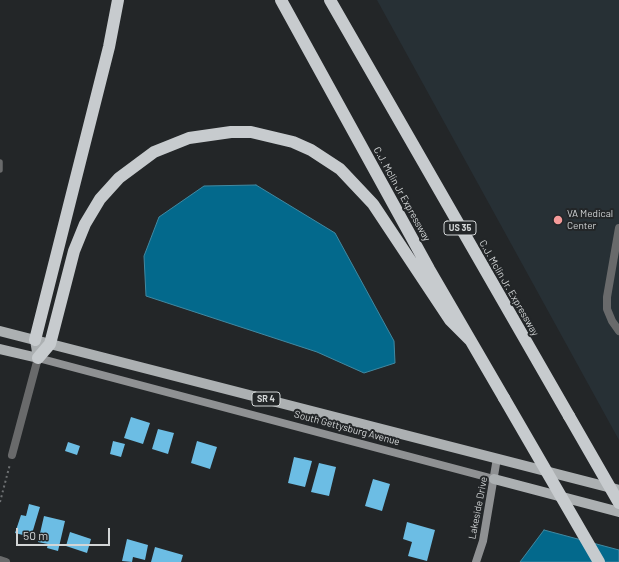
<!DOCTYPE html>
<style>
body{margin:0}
#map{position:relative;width:619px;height:562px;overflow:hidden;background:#232628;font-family:Barlow,sans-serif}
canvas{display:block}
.scale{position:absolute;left:16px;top:528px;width:94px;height:18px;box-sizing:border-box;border:2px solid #d2d5d6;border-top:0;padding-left:5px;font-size:12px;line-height:14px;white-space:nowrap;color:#d2d5d6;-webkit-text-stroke:3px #232628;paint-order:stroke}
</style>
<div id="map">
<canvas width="619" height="562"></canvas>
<div class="scale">50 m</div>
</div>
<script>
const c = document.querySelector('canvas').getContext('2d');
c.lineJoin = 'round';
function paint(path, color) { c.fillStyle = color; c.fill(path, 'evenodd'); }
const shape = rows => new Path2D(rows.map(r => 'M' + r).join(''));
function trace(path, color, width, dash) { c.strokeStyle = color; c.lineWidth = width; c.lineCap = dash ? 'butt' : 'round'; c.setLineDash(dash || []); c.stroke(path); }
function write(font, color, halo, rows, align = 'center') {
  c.font = font + ' Barlow,sans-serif'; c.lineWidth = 4; c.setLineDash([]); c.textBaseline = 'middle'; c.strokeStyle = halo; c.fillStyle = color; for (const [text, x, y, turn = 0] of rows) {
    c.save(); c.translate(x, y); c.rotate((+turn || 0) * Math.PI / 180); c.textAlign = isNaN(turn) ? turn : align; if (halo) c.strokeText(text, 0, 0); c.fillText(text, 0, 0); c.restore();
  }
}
paint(shape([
 [377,0,619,0,619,440]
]), '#273035');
const water = shape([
 [256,185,335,233,394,341,395,363,364,373,317,352,146,296,144,256,159,217,204,186,256,185],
 [544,530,619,550,619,562,520,562,544,530]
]);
paint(water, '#03698c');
trace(water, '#4189a2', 1);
paint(shape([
 [131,417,150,423,143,444,124,438],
 [158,429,174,433,168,454,152,449],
 [113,441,125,444,121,457,110,454],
 [197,441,217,447,210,469,191,463],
 [68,442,80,446,77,455,65,451],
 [294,457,312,461,305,487,288,483],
 [319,463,336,467,329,496,311,492],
 [373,479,390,484,382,511,365,506],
 [29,504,40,507,31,537,15,533,21,515,26,516],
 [44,516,65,521,58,551,47,548,48,544,38,542],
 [407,522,435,530,427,561,408,556,412,542,403,539],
 [70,532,91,539,87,553,66,546],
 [127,539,148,545,145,560,133,557,132,562,122,561],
 [155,547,183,555,181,562,151,562]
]), '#6cbde4');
trace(shape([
 [0,502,10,464]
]), '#6e7173', 2, [2, 3]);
trace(shape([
 [0,162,0,170]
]), '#696a6b', 5.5);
trace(shape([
 [619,228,607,297,607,309,612,321,619,331],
 [12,455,38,358],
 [0,560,6,562]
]), '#696a6b', 8);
trace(shape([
 [38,358,494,479],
 [476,562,483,541,497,458]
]), '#8f9193', 8);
trace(shape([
 [0,331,619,490],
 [0,349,38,358,35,340],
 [494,479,619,512]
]), '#acb0b2', 10);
trace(shape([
 [281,0,429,269,504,398],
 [330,0,569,416],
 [35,340,109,47,118,0],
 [38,358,50,344,74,251,85,224,100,199,119,178,154,152,189,138,231,132,251,132,293,142,311,150,340,169,373,204,450,320,470,340]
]), '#c7cbce', 12);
trace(shape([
 [504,398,599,562],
 [569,416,619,503]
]), '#c7cbce', 12);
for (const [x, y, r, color] of [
 [558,220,5,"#f59b9a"]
]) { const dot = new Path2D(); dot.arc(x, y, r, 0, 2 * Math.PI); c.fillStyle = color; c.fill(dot); trace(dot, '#232628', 1.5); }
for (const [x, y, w] of [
 [460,228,32],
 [266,399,28]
]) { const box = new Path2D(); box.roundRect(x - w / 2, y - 7, w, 14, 3); c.fillStyle = '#232628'; c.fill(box); trace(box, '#d2d5d6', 1); }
write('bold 9px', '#d2d5d6', null, [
 ["US 35",460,228],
 ["SR 4",266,399]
]);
write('10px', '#d2d5d6', '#232628', [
 ["C.J. Mclin Jr Expressway",402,194,61],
 ["C.J. Mclin Jr. Expressway",509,288,60],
 ["South Gettysburg Avenue",347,428,15],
 ["Lakeside Drive",478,508,-79]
]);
write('10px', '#d2d5d6', '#232628', [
 ["VA Medical",567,214],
 ["Center",567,226]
], 'left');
</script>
